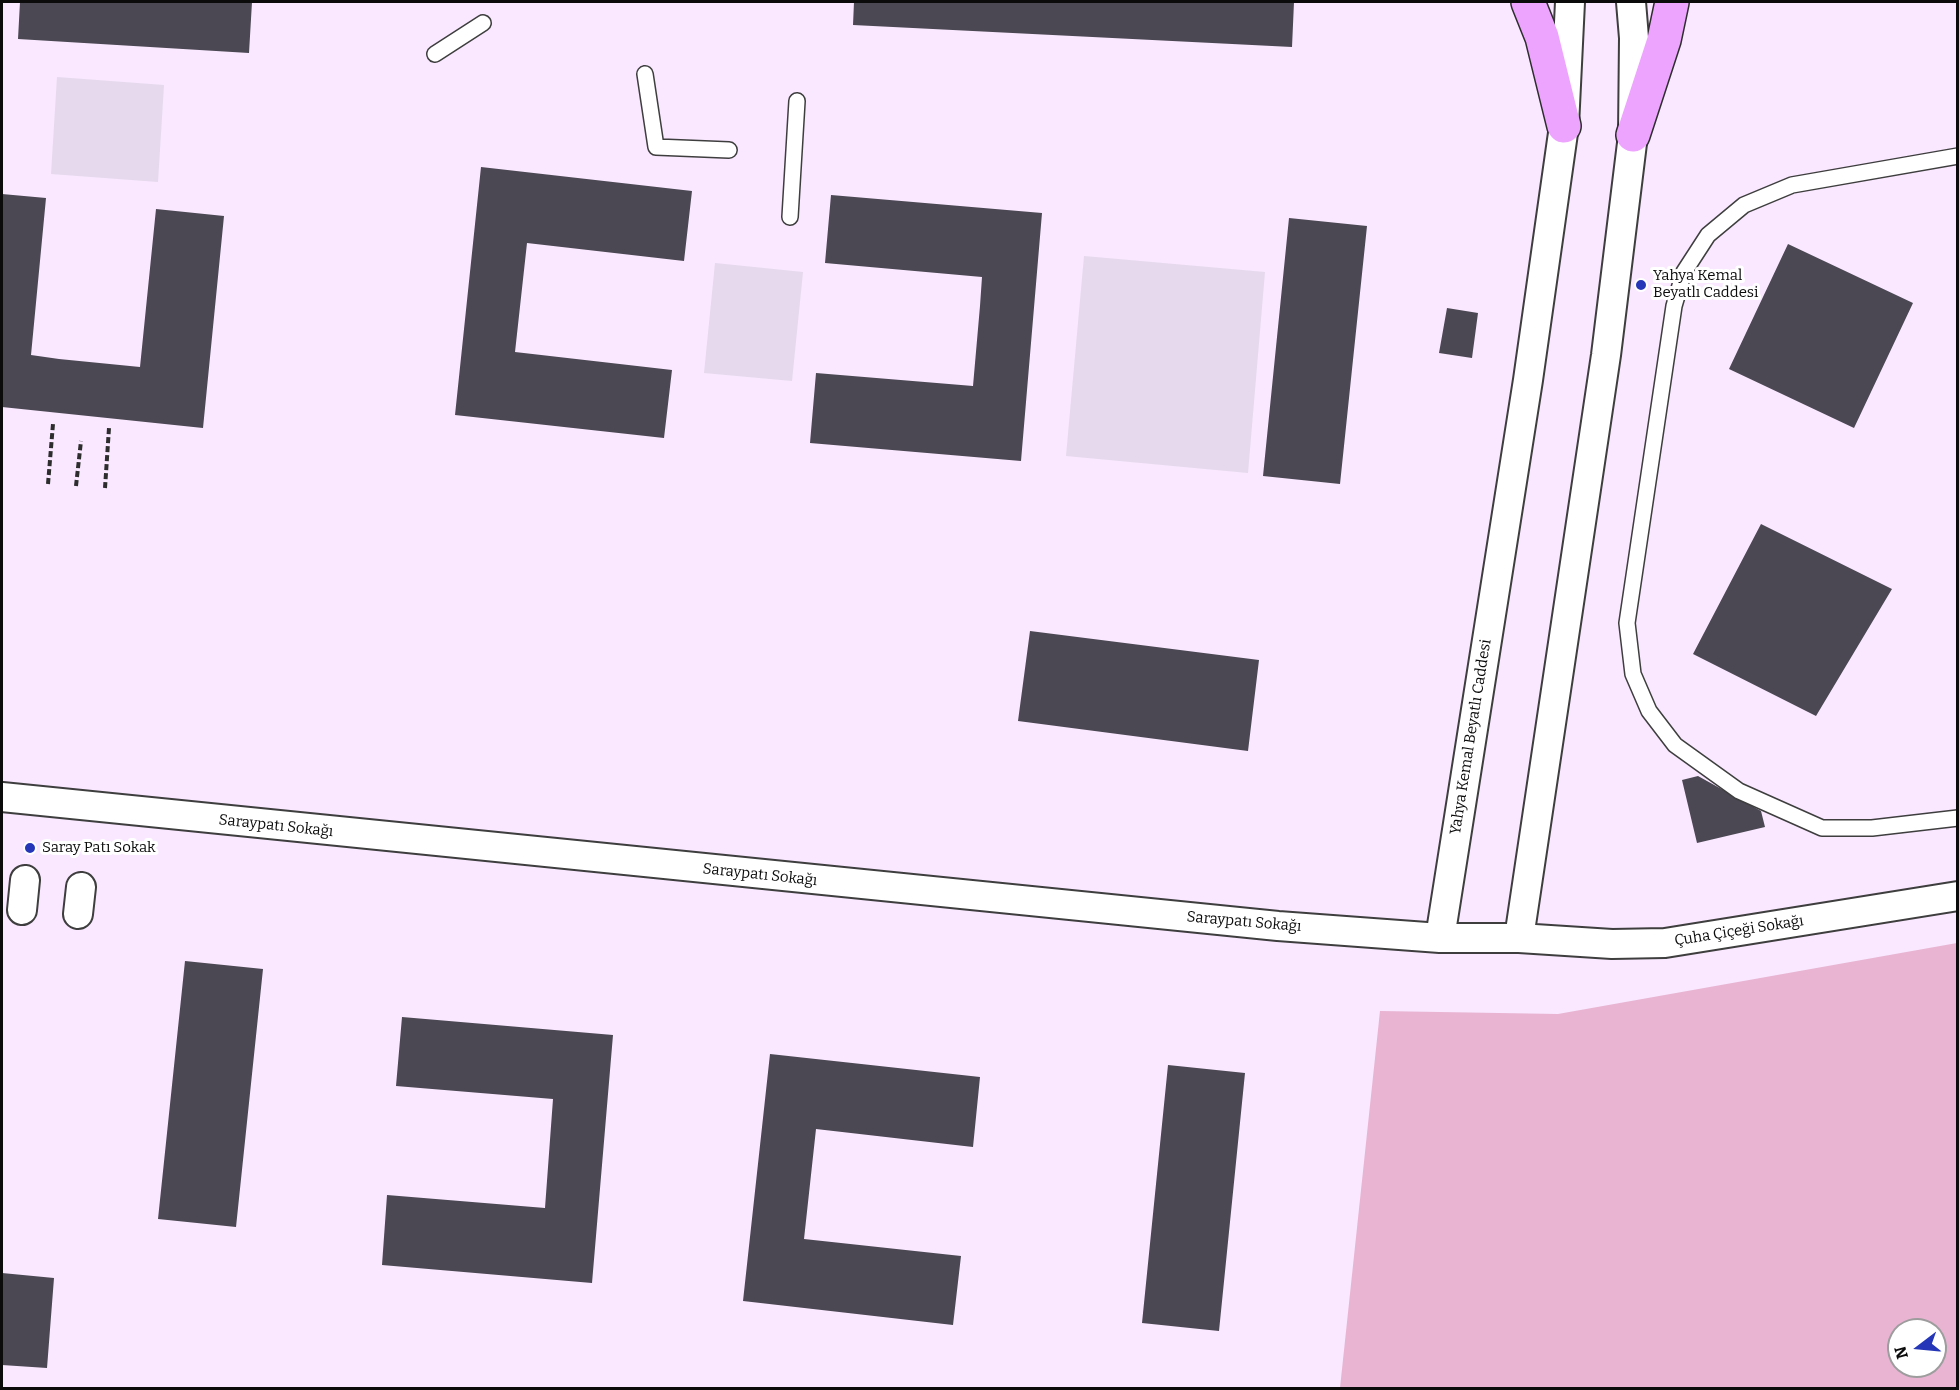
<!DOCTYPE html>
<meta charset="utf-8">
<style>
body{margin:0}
#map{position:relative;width:1959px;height:1390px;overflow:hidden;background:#f9e8ff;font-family:Bitter,serif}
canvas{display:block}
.frame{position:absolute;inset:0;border:3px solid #0b0b0b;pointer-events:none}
.north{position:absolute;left:1887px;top:1318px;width:60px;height:60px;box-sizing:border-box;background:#fff;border:2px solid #9d9d9d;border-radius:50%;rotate:254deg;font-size:16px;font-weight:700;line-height:24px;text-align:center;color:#0b0b0b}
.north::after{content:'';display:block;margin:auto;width:21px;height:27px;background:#2537b8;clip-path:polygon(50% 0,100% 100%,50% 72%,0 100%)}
</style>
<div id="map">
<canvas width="1959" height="1390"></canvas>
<div class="frame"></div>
<div class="north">N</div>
</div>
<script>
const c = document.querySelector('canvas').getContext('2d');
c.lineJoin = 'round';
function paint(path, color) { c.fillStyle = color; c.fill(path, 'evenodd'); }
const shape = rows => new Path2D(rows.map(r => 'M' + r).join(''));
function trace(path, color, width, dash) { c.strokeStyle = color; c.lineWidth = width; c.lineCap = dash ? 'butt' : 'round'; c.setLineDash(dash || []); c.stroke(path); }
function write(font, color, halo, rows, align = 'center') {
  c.font = font + ' Bitter,serif'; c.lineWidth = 6; c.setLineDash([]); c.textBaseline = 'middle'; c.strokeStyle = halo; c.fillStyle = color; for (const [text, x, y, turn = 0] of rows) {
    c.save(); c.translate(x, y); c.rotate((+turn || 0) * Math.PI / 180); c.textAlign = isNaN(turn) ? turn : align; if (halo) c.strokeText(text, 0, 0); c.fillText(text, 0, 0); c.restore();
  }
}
paint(shape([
 [1957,943,1957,1388,1340,1388,1380,1011,1558,1014],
 [1899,1330,1935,1330,1935,1366,1899,1366]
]), '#e8b4d2');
paint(shape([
 [57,77,164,85,158,182,51,174],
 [1084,256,1265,272,1248,473,1066,456],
 [715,263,803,272,792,381,704,373]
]), '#e6d9ed');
paint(shape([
 [20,2,252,2,249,53,18,39],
 [854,2,1294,2,1292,47,853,25],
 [481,167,692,191,684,261,527,243,515,352,672,370,664,438,455,415],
 [2,194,46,198,31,355,59,359,140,367,156,209,224,216,203,428,2,407],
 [831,195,1042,213,1021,461,810,443,816,373,973,386,980,306,982,277,825,263],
 [1289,218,1367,226,1340,484,1263,476],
 [1788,244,1913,303,1854,428,1729,369],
 [1447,308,1478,313,1472,358,1439,353],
 [1761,524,1892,589,1816,716,1693,654],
 [1030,631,1259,660,1248,751,1018,721],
 [1698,776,1761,811,1765,827,1697,843,1682,780],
 [185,961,263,969,236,1227,158,1219],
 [402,1017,613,1035,592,1283,382,1265,387,1195,545,1208,553,1099,396,1086],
 [770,1054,980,1077,973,1147,816,1129,804,1239,961,1256,953,1325,743,1301],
 [1168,1065,1245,1073,1219,1331,1142,1323],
 [2,1273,54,1278,47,1368,2,1365]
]), '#4b4753');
const lane = shape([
 [435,54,483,23],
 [645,74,656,147,729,150],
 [1958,156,1792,185,1744,205,1708,235,1684,272,1674,306,1627,623,1633,674,1649,711,1675,745,1739,791,1822,828,1872,828,1958,818],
 [790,217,797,101]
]);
const street = shape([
 [2,797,1278,926,1440,938,1519,938,1612,944,1665,943,1958,896],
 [22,910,25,880],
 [78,914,81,887],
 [1440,938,1528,380,1564,126,1570,2],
 [1519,938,1606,355,1633,135,1634,38,1631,2]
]);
const secondary = shape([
 [1528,2,1542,37,1564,126],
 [1633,135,1664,40,1672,2]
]);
trace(lane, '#3e3e3e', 18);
trace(street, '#3e3e3e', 32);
trace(secondary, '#2d2d2d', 36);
trace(shape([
 [48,484,53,424],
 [76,486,81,441],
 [105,488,109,428]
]), '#2d2d2d', 4, [6, 3]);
trace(lane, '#fff', 15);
trace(street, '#fff', 28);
trace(secondary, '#eda4fe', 33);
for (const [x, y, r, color] of [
 [1641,285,6,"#2537b8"],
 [30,848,6,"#2537b8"]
]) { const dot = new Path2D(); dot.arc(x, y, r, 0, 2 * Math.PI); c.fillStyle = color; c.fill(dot); trace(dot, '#fff', 2); }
write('15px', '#0b0b0b', '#fff', [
 ["Yahya Kemal",1653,276],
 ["Beyatlı Caddesi",1653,293],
 ["Saray Patı Sokak",42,848]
], 'left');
write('15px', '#0b0b0b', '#fff', [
 ["Yahya Kemal Beyatlı Caddesi",1471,737,-81],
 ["Saraypatı Sokağı",276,826,6],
 ["Saraypatı Sokağı",760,875,6],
 ["Saraypatı Sokağı",1244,922,5],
 ["Çuha Çiçeği Sokağı",1739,931,-9]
]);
</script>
